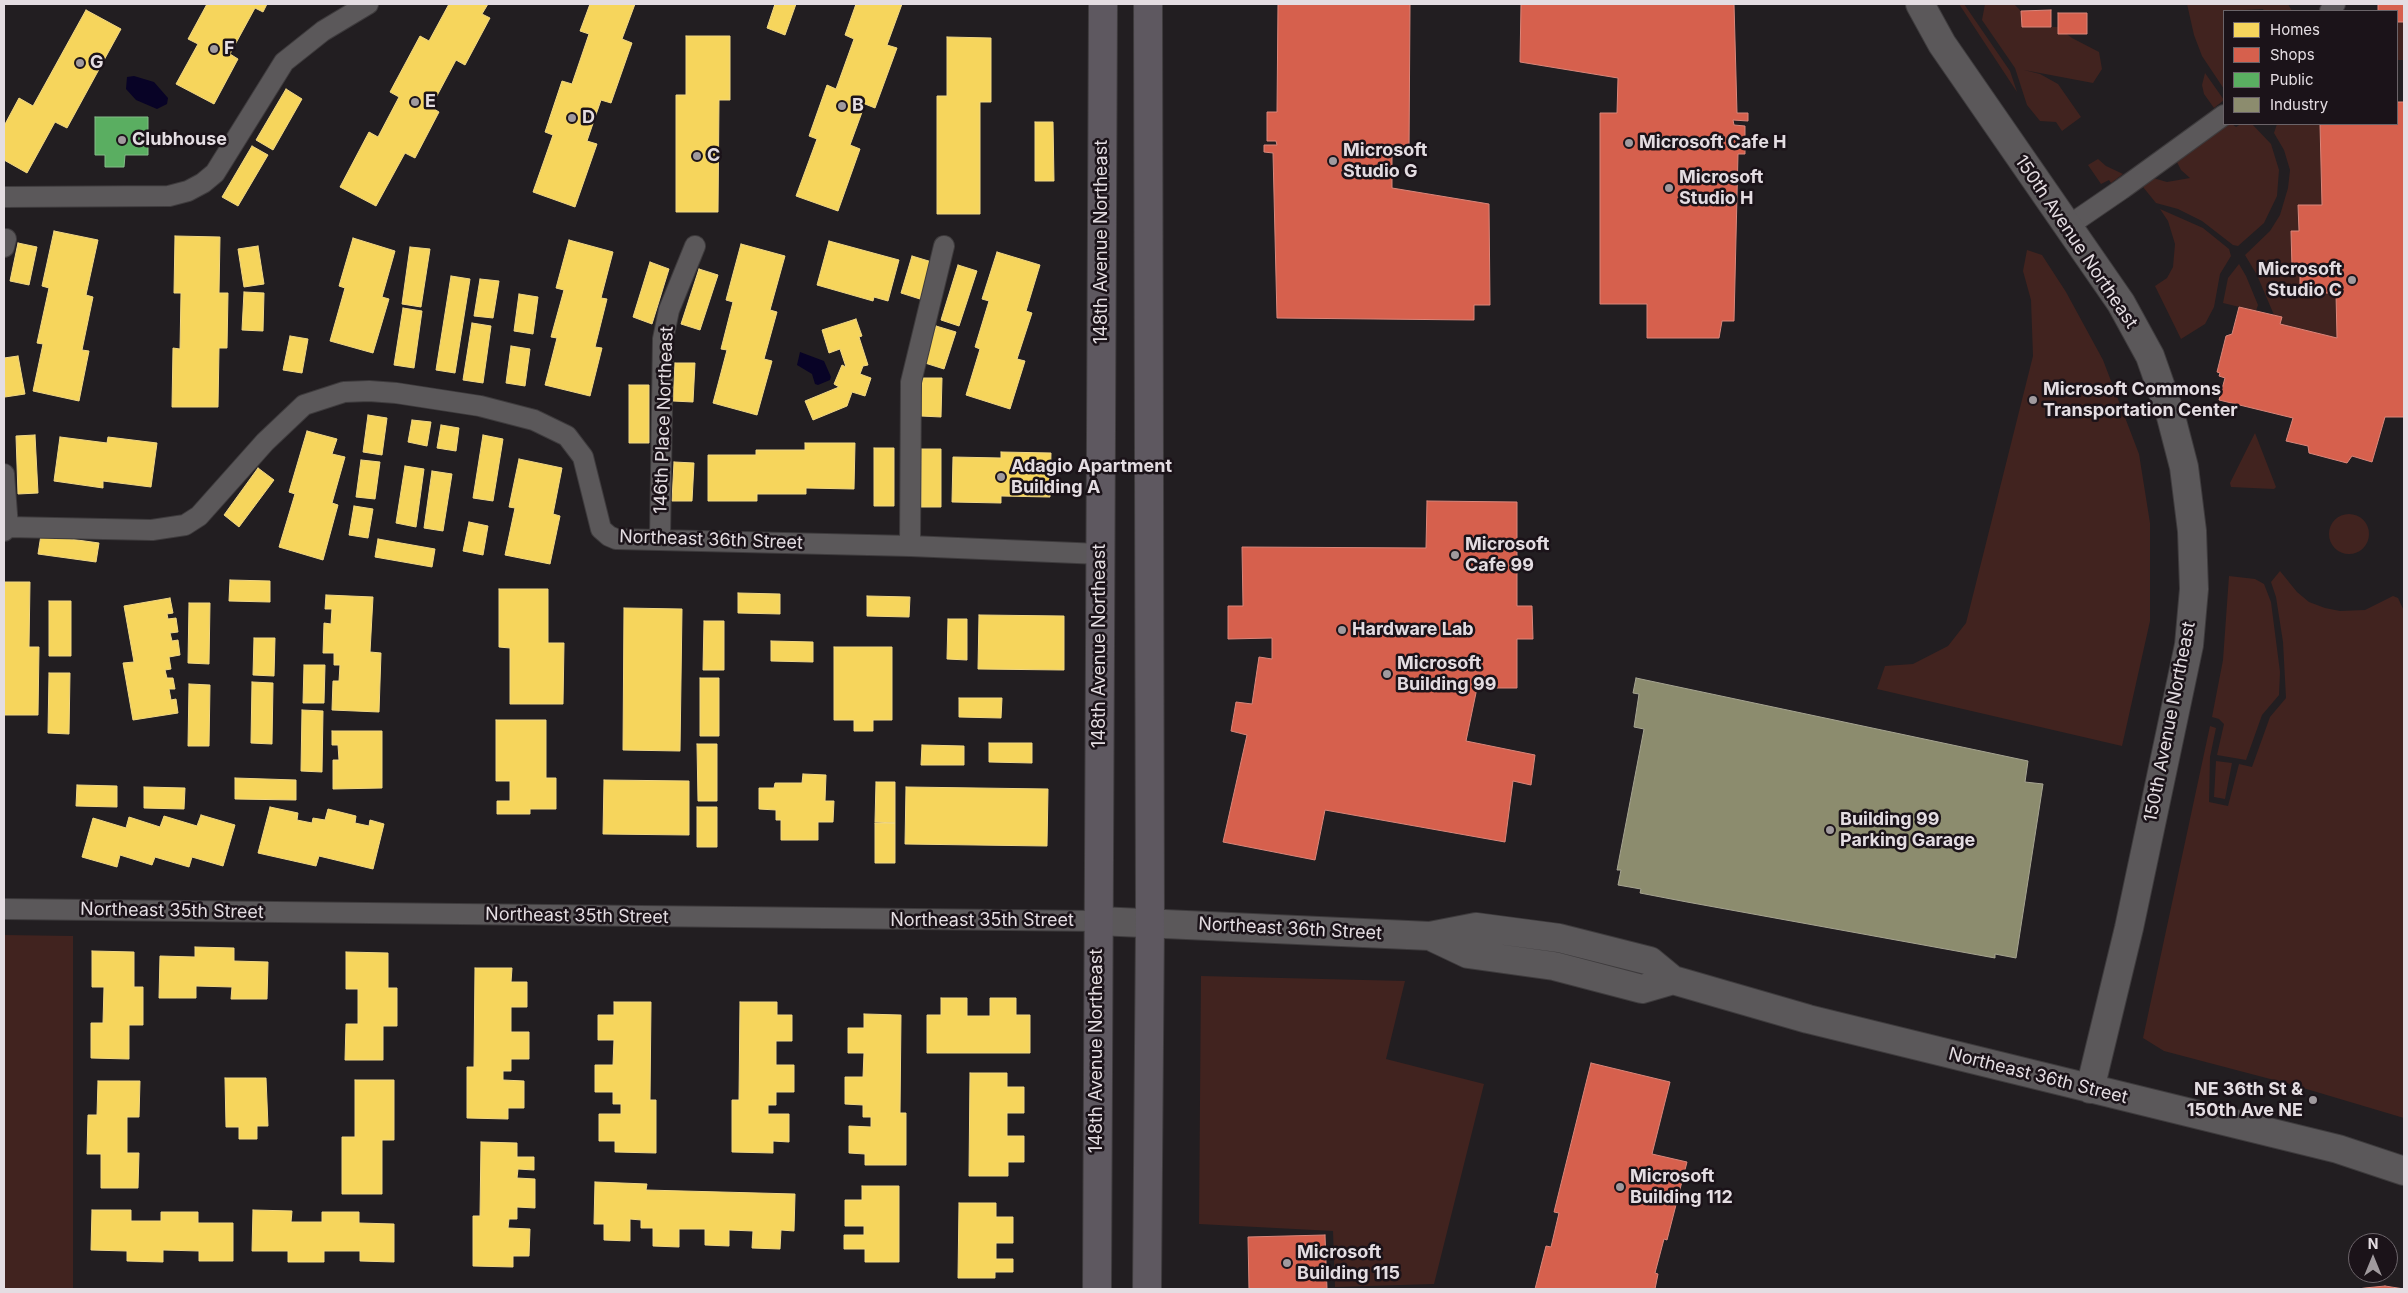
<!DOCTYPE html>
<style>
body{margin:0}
#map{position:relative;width:2408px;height:1293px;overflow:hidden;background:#221e21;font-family:Inter,sans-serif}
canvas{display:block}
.frame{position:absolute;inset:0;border:5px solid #e4dde2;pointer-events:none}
.legend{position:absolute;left:2223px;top:10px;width:175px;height:115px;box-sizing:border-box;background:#1b1319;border:1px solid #6b6469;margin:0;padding:6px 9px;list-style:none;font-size:15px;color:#e4dde2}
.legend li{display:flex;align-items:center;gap:10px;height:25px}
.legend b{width:25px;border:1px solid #6b6469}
.north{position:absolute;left:2348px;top:1233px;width:50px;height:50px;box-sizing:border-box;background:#1b1319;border:1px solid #6b6469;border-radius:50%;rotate:0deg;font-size:14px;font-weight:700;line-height:20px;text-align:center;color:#e4dde2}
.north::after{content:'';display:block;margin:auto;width:18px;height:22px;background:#a09a9e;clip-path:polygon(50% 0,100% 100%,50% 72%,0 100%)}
</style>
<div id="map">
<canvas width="2408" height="1293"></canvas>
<div class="frame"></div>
<ul class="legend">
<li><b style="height:14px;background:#f6d55c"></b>Homes</li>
<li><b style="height:14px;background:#d6604d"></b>Shops</li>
<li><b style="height:14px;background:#5aae61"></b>Public</li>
<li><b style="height:14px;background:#8c8c6e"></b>Industry</li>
</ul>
<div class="north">N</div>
</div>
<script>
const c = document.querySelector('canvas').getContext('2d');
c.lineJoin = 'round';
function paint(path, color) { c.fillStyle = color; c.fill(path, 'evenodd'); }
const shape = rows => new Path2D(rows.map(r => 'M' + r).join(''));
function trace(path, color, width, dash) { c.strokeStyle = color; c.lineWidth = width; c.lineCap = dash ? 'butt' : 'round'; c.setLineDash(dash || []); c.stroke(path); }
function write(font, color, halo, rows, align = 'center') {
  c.font = font + ' Inter,sans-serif'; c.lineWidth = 5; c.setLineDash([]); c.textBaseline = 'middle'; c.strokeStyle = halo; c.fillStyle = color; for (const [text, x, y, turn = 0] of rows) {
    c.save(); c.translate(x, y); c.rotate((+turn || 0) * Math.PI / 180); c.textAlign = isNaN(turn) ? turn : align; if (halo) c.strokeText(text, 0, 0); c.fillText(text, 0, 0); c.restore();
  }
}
paint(shape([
 [1959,4,1964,4,2010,71,2017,92],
 [1985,4,2014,4,2021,11,2022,27,2058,27,2072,38,2099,52,2102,69,2093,83,2024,70,2040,74,2058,84,2081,117,2062,131,2056,122,2040,121,2027,105,2015,68,1982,20],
 [2187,4,2288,4,2292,11,2264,11,2263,9,2224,11,2224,89,2202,56,2194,35],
 [2397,22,2404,22,2404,60,2397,60],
 [2205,73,2224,100,2214,108,2204,94,2202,85],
 [2226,124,2232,124,2236,127,2241,124,2252,124,2271,144,2279,170,2277,196,2264,223,2238,246,2233,245,2202,221,2178,209,2156,203,2143,187,2153,178,2167,182,2190,178,2181,170,2177,162],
 [2277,124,2320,124,2322,205,2298,205,2299,231,2291,231,2292,268,2300,268,2300,293,2336,293,2337,338,2280,324,2281,317,2274,315,2257,275,2245,255,2270,231,2280,215,2288,188,2290,170,2284,150,2274,133],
 [2098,159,2106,166,2123,174,2111,183,2109,180,2101,184,2088,165],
 [2160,209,2203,228,2229,249,2231,256,2220,274,2214,307,2205,324,2181,339,2155,286,2167,278,2173,267,2175,244,2168,221],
 [2027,250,2042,255,2066,292,2103,360,2139,454,2150,523,2150,621,2122,746,1877,689,1885,666,1913,664,1948,646,1966,623,2033,356,2031,300,2023,271],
 [2239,264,2246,276,2258,305,2256,311,2223,303,2228,278],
 [2255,433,2276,487,2274,489,2231,487,2230,483],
 '2329 534a20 20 0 1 1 40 0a20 20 0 1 1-40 0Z',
 [2280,571,2297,592,2309,602,2325,608,2340,611,2365,610,2393,596,2398,598,2404,611,2404,1118,2293,1085,2164,1051,2143,1038,2210,726,2216,728,2210,757,2209,802,2228,806,2239,764,2252,767,2270,717,2286,698,2283,642,2276,597,2271,582],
 [2229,576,2255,579,2264,584,2271,602,2280,672,2279,695,2262,715,2246,760,2217,755,2224,724,2219,719,2212,717,2223,660],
 [2216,761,2232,763,2225,799,2214,797],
 [4,935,73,936,73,1289,4,1289],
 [1201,976,1405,981,1386,1059,1484,1084,1434,1284,1335,1287,1333,1231,1199,1224]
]), '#41231f');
paint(shape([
 [134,76,154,82,168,98,167,104,157,109,136,100,126,89,127,77],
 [800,352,824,361,831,377,830,380,818,385,815,384,812,374,797,365]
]), '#080326');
const homes = shape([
 [207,4,267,4,263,12,255,8,230,54,238,59,214,104,176,84,198,44,188,39,207,4],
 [449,4,488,4,482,14,490,18,465,65,456,60,431,107,439,112,415,158,405,153,376,206,340,187,369,132,378,137,399,97,390,92,420,36,429,41,449,4],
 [590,4,635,4,622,39,632,43,611,103,601,100,587,141,597,144,575,207,533,192,553,135,545,132,562,81,572,84,589,34,580,31,590,4],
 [775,4,796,4,785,35,767,28,775,4],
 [856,4,902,4,887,45,897,48,875,108,865,104,850,145,860,149,838,211,796,196,817,139,809,136,827,85,836,89,854,39,845,35,856,4],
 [86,10,121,29,67,128,55,122,27,173,4,160,4,126,19,98,33,106,86,10],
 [686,36,730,36,730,100,719,100,718,212,676,212,676,95,686,95,686,36],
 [947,37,991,38,991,102,980,102,980,214,937,214,937,96,947,96,947,37],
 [286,89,302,99,273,150,256,140,286,89],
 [1035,122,1053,122,1054,181,1035,181,1035,122],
 [252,146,268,155,238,206,222,197,252,146],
 [54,231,98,240,86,295,93,297,82,350,89,351,79,401,33,391,43,344,37,343,49,288,42,286,54,231],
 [175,236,220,237,219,293,228,293,227,348,219,348,218,407,172,407,173,348,180,349,181,293,174,293,175,236],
 [353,238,395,251,382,297,389,299,373,353,330,341,345,288,339,286,353,238],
 [569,240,613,252,601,298,607,299,595,347,602,348,590,396,545,385,557,338,551,337,564,290,556,288,569,240],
 [829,241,899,260,888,301,874,297,873,301,817,285,829,241],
 [18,243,37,247,29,285,10,281,18,243],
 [741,244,785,256,770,310,777,312,764,359,772,361,757,415,713,403,727,350,721,349,733,302,726,300,741,244],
 [258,246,264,284,244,287,238,249,258,246],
 [410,247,430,249,421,307,402,304,410,247],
 [997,252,1040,265,1026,311,1032,313,1017,359,1025,361,1010,409,966,395,980,349,975,347,989,301,982,299,997,252],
 [912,256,932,262,920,299,901,293,912,256],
 [650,262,669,269,652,324,633,317,650,262],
 [958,265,977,271,959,326,941,320,958,265],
 [699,269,718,275,700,330,681,324,699,269],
 [451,276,470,279,455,373,436,370,451,276],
 [480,279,499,281,493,318,474,316,480,279],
 [244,292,264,293,263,331,242,330,244,292],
 [519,294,538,297,533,334,514,331,519,294],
 [403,308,422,311,414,368,394,365,403,308],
 [856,319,862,336,859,337,868,365,863,366,860,374,871,378,865,396,852,392,847,406,813,420,805,401,839,387,834,384,842,365,846,367,840,349,829,353,822,330,856,319],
 [472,323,491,326,483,383,463,380,472,323],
 [936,326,956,332,944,369,925,363,936,326],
 [290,336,308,339,302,373,283,370,290,336],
 [511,346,530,349,525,386,506,383,511,346],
 [18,356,25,394,5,397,4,358,18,356],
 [675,363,695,363,693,402,673,401,675,363],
 [922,378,942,378,941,417,921,416,922,378],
 [629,385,649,385,649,443,629,443,629,385],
 [368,415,387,418,382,455,363,452,368,415],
 [412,420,431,422,427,446,408,442,412,420],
 [441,425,459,428,456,451,437,448,441,425],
 [307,431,337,439,332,454,345,457,332,503,338,505,323,560,279,547,295,494,289,492,307,431],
 [35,435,38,493,18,494,16,436,35,435],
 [483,435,503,439,493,501,473,498,483,435],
 [60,437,107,443,108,437,157,443,151,487,103,481,103,488,54,481,60,437],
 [805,443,855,443,854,489,806,488,806,494,757,494,757,501,708,501,708,455,756,455,756,450,805,450,805,443],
 [874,448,894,448,894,506,874,506,874,448],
 [921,449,941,449,941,507,921,507,921,449],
 [1001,452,1051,453,1050,497,1001,496,1001,503,952,502,953,457,1001,458,1001,452],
 [519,459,562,468,553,514,560,516,550,564,505,555,515,508,509,507,519,459],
 [361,460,380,462,375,499,356,497,361,460],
 [674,462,694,463,692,501,672,501,674,462],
 [405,466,424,469,416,527,396,523,405,466],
 [258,468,274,480,239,527,224,515,258,468],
 [432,471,452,474,443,531,424,528,432,471],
 [354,506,373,509,368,538,349,535,354,506],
 [469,522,488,526,483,555,463,551,469,522],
 [41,535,99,543,96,562,38,554,41,535],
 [378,539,435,549,432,567,375,557,378,539],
 [230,580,270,581,270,602,229,601,230,580],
 [4,582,30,582,29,647,39,647,38,715,4,715,4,582],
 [499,589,548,589,548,643,564,643,563,704,510,704,510,648,499,647,499,589],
 [738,593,780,594,780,614,738,613,738,593],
 [326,595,373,597,370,652,381,653,379,712,332,710,333,681,339,681,340,665,334,665,334,653,323,653,324,623,331,624,332,609,325,609,326,595],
 [867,596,910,597,909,617,867,616,867,596],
 [170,598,173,613,167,614,168,619,176,618,178,632,170,633,172,641,178,640,180,655,169,657,171,669,165,670,167,678,173,678,175,689,169,689,171,700,176,699,178,713,133,720,123,663,134,662,124,606,170,598],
 [49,601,71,601,71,656,49,656,49,601],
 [189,603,210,603,209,664,188,663,189,603],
 [624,608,682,609,680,751,623,750,624,608],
 [979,615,1064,616,1064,670,978,669,979,615],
 [948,619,967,619,967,660,947,659,948,619],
 [704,621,724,621,724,670,703,670,704,621],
 [254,638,275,638,274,676,253,675,254,638],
 [771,641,813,642,813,662,771,661,771,641],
 [834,647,892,647,892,720,873,720,873,731,854,731,854,720,834,720,834,647],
 [304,665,325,665,324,703,303,703,304,665],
 [49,673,70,673,69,734,48,733,49,673],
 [700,678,719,678,719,736,700,736,700,678],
 [252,682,273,683,272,744,251,743,252,682],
 [189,684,210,685,209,746,188,746,189,684],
 [959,698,1002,698,1001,718,959,717,959,698],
 [302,710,323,711,322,772,301,771,302,710],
 [496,720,546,720,546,778,556,778,556,809,530,809,530,814,497,814,497,801,510,801,510,781,496,781,496,720],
 [332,731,382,731,382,788,333,789,333,760,339,760,338,745,332,745,332,731],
 [989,743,1032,743,1032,763,989,762,989,743],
 [697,744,717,744,717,801,698,801,697,744],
 [922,745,964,746,964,765,921,765,922,745],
 [803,774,826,775,825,801,834,801,833,822,818,822,818,840,781,840,781,820,776,820,776,810,759,809,759,788,774,788,775,783,802,783,803,774],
 [235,778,296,780,296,800,235,799,235,778],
 [604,780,689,781,689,835,603,834,604,780],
 [876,782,895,782,895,823,875,822,876,782],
 [77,785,117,786,117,807,76,806,77,785],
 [144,787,185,788,184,809,144,808,144,787],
 [906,787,1048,789,1047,846,905,844,906,787],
 [270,807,298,813,297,820,312,823,313,818,325,820,328,809,356,816,355,823,369,826,370,820,384,824,373,869,319,856,316,866,258,853,270,807],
 [697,807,717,807,717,847,697,847,697,807],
 [201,815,235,825,223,866,192,857,189,867,155,857,152,865,120,855,117,867,82,857,93,818,126,828,129,817,160,827,164,816,197,826,201,815],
 [875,823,895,823,895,863,875,863,875,823],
 [195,947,234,948,234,961,268,962,267,999,231,999,232,987,196,986,196,998,159,998,160,956,195,957,195,947],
 [92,951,134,952,134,987,143,987,143,1025,129,1025,129,1059,91,1058,91,1023,103,1023,104,987,92,987,92,951],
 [346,952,388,953,388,988,397,988,397,1026,383,1026,383,1060,345,1060,346,1024,358,1024,358,989,346,989,346,952],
 [475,968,512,968,511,982,527,982,527,1007,511,1007,511,1032,529,1032,529,1059,511,1059,511,1071,503,1071,503,1080,524,1081,524,1108,508,1108,508,1119,467,1118,467,1067,474,1067,475,968],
 [941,998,967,998,967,1016,990,1016,990,998,1016,998,1016,1015,1030,1015,1030,1053,927,1053,927,1015,941,1015,941,998],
 [614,1002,651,1002,650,1100,656,1100,656,1153,615,1152,615,1141,599,1141,599,1114,621,1114,621,1104,613,1104,613,1092,595,1092,595,1065,613,1065,614,1040,598,1040,598,1015,614,1015,614,1002],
 [740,1002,777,1002,777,1015,792,1015,792,1041,776,1041,776,1065,794,1065,794,1092,776,1092,776,1105,768,1105,768,1114,789,1114,789,1142,773,1141,773,1153,732,1152,732,1100,739,1100,740,1002],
 [864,1014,901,1015,900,1113,906,1113,906,1165,865,1165,865,1154,849,1153,849,1126,871,1127,871,1117,863,1117,863,1105,845,1104,845,1077,863,1077,864,1053,848,1053,848,1028,864,1028,864,1014],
 [970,1073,1007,1073,1007,1087,1024,1087,1024,1113,1007,1113,1007,1136,1024,1136,1024,1162,1008,1162,1008,1176,969,1176,970,1073],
 [225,1078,266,1078,268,1126,257,1126,257,1139,239,1139,239,1127,226,1127,225,1078],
 [355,1080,394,1080,394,1140,382,1140,382,1194,342,1194,342,1137,355,1137,355,1080],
 [98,1081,140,1081,139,1117,127,1117,127,1153,139,1153,138,1188,101,1188,101,1154,87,1154,88,1115,97,1115,98,1081],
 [481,1142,517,1143,517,1157,534,1157,534,1170,518,1169,517,1178,535,1179,535,1208,517,1207,517,1219,509,1219,508,1228,530,1229,529,1256,513,1256,513,1267,473,1266,473,1216,480,1216,481,1142],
 [595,1182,647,1184,646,1190,795,1194,794,1231,781,1230,780,1249,752,1248,753,1231,729,1230,729,1246,705,1245,705,1229,679,1229,679,1247,653,1246,653,1228,641,1228,641,1220,630,1219,630,1241,604,1240,604,1224,594,1224,595,1182],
 [862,1186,899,1186,899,1262,865,1262,865,1249,844,1249,844,1235,864,1235,864,1226,845,1226,845,1200,862,1200,862,1186],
 [959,1203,996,1203,996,1217,1013,1217,1013,1243,996,1243,996,1259,1013,1259,1013,1272,995,1272,995,1278,958,1278,959,1203],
 [92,1210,131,1210,131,1221,161,1221,161,1212,198,1212,198,1223,233,1223,233,1261,199,1261,199,1251,163,1250,163,1262,127,1261,127,1251,91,1250,92,1210],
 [253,1210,292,1211,291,1222,322,1222,322,1212,359,1212,359,1223,394,1224,394,1262,360,1261,360,1251,324,1251,324,1262,288,1262,288,1251,252,1251,253,1210]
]);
paint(homes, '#f6d55c');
trace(homes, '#f1d784', 1);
const shops = shape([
 [1278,4,1410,4,1409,152,1392,152,1392,188,1489,204,1490,305,1474,305,1474,320,1277,318,1273,153,1264,152,1264,145,1277,145,1276,141,1267,141,1267,112,1277,112,1278,4],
 [1521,4,1734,4,1737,113,1748,113,1748,121,1733,120,1734,125,1745,126,1745,154,1738,154,1734,321,1722,321,1719,338,1647,338,1647,304,1600,304,1600,113,1617,113,1618,78,1520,62,1521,4],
 [2378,4,2404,4,2404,22,2397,22,2397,11,2378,11,2378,4],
 [2051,10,2051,27,2022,27,2021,11,2051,10],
 [2058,13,2087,13,2087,34,2058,34,2058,13],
 [2397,102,2404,102,2404,417,2385,417,2372,462,2352,456,2347,463,2309,453,2308,446,2286,441,2293,418,2219,400,2225,378,2219,376,2220,373,2217,372,2226,336,2232,334,2239,307,2282,317,2280,324,2337,338,2336,293,2300,293,2300,268,2292,268,2291,231,2299,231,2298,205,2322,205,2320,124,2397,124,2397,102],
 [1427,501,1517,502,1517,606,1532,606,1533,639,1517,639,1517,688,1477,688,1466,741,1535,755,1531,785,1513,781,1505,842,1325,810,1315,860,1223,842,1247,735,1231,731,1236,702,1252,704,1259,657,1272,659,1272,638,1228,639,1228,606,1243,606,1242,547,1426,548,1427,501],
 [1591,1063,1670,1082,1652,1154,1687,1162,1667,1240,1664,1239,1655,1273,1658,1274,1655,1289,1535,1289,1546,1246,1551,1247,1559,1213,1554,1212,1591,1063],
 [1325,1235,1327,1289,1249,1289,1248,1237,1325,1235],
 [2385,1286,2404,1289,2358,1289,2365,1288,2385,1286]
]);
paint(shops, '#d6604d');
trace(shops, '#da867a', 1);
const public = shape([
 [95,117,148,117,148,155,125,155,124,167,105,167,105,155,95,155,95,117]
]);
paint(public, '#5aae61');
trace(public, '#83bc88', 1);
const industry = shape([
 [1636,678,2028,761,2025,782,2043,784,2016,958,1995,954,1995,958,1687,902,1640,893,1641,889,1618,885,1621,870,1617,870,1644,729,1634,727,1639,694,1633,693,1636,678]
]);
paint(industry, '#8c8c6e');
trace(industry, '#a6a491', 1);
const street = shape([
 [2330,11,2335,4],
 [4,197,169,196,188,191,203,183,215,173,284,62,323,31,368,4],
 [2068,226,2122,189,2224,115],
 [4,247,6,239],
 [4,474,8,527],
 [4,531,8,527,152,530,185,525,199,516,265,442,304,405,344,392,369,391,396,393,480,406,534,420,567,436,583,457,601,529,609,536,616,539,910,546,1100,554],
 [660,539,663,339,669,310,695,246],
 [910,546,911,382,944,246],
 [4,909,1098,921]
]);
const secondary = shape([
 [1920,4,1942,44,2121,303,2150,356,2170,413,2184,467,2192,531,2194,589,2189,645,2129,928,2090,1089],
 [1098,921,1430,936,1476,927,1559,938,1650,961,1673,980,1808,1019,2338,1149,2404,1171],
 [1430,936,1468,954,1554,966,1642,989,1673,980]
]);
const primary = shape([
 [1097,1289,1103,4],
 [1147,1289,1150,923,1148,4]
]);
trace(street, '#3e3b3d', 22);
trace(secondary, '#3e3b3d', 30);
trace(primary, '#3e3b3d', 30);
trace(street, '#5b585a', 20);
trace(secondary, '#5b585a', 28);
trace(primary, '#5e5860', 28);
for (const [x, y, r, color] of [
 [214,49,5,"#a09a9e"],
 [80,63,5,"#a09a9e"],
 [415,102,5,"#a09a9e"],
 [842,106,5,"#a09a9e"],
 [572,118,5,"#a09a9e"],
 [122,140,5,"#a09a9e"],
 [1629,143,5,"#a09a9e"],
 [697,156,5,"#a09a9e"],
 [1333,161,5,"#a09a9e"],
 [1669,188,5,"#a09a9e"],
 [2352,280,5,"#a09a9e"],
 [2033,400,5,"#a09a9e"],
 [1001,477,5,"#a09a9e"],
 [1455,555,5,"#a09a9e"],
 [1342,630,5,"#a09a9e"],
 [1387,674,5,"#a09a9e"],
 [1830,830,5,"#a09a9e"],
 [2313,1100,5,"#a09a9e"],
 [1620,1187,5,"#a09a9e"],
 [1287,1263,5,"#a09a9e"]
]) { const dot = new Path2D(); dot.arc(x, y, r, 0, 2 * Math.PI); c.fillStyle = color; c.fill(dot); trace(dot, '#1b1319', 2); }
write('bold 18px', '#e4dde2', '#1b1319', [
 ["F",224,49],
 ["G",90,63],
 ["E",425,102],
 ["B",852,106],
 ["D",582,118],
 ["Clubhouse",132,140],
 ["Microsoft Cafe H",1639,143],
 ["Microsoft",1343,151],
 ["Studio G",1343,172],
 ["C",707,156],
 ["Microsoft",1679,178],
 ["Studio H",1679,199],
 ["Microsoft",2342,270,"right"],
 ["Studio C",2342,291,"right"],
 ["Microsoft Commons",2043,390],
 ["Transportation Center",2043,411],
 ["Adagio Apartment",1011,467],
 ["Building A",1011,488],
 ["Microsoft",1465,545],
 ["Cafe 99",1465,566],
 ["Hardware Lab",1352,630],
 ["Microsoft",1397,664],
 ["Building 99",1397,685],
 ["Building 99",1840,820],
 ["Parking Garage",1840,841],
 ["NE 36th St &",2303,1090,"right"],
 ["150th Ave NE",2303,1111,"right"],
 ["Microsoft",1630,1177],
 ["Building 112",1630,1198],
 ["Microsoft",1297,1253],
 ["Building 115",1297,1274]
], 'left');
write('18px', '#e4dde2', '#1b1319', [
 ["148th Avenue Northeast",1102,242,-90],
 ["150th Avenue Northeast",2076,242,56],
 ["146th Place Northeast",664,420,-88],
 ["Northeast 36th Street",711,540,2],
 ["148th Avenue Northeast",1100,646,-90],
 ["150th Avenue Northeast",2170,722,-79],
 ["Northeast 35th Street",172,911,1],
 ["Northeast 35th Street",577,916,1],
 ["Northeast 35th Street",982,921],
 ["Northeast 36th Street",1290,929,3],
 ["148th Avenue Northeast",1097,1051,-90],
 ["Northeast 36th Street",2038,1076,14]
]);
</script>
